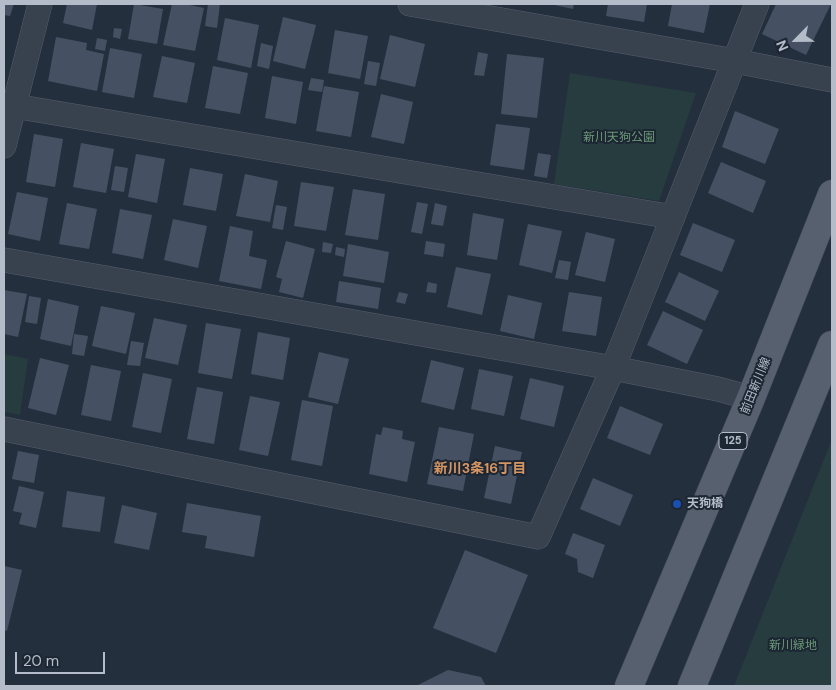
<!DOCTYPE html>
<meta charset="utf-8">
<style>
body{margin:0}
#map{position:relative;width:836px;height:690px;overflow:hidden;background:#242f3e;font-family:"DM Sans",sans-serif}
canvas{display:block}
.frame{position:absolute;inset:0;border:5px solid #b4bcc9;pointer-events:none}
.north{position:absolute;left:771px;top:15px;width:50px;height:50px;-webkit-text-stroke:4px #1d2633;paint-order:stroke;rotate:247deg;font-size:14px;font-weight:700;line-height:20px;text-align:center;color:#b4bcc9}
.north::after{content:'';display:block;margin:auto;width:18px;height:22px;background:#b4bcc9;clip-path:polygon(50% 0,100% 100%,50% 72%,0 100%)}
.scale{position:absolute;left:15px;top:652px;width:90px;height:22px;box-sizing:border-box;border:2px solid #b4bcc9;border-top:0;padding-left:6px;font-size:15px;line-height:18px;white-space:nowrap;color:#b4bcc9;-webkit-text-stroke:4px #1d2633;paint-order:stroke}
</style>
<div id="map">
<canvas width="836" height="690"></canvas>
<div class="frame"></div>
<div class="north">N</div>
<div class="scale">20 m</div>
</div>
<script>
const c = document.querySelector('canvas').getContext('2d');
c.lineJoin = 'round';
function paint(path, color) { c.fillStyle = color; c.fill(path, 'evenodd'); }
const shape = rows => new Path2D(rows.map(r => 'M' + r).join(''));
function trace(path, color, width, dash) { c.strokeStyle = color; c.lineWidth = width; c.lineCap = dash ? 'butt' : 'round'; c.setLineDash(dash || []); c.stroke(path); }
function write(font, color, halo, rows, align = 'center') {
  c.font = font + ' "DM Sans","Noto Sans JP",sans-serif'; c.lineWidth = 4; c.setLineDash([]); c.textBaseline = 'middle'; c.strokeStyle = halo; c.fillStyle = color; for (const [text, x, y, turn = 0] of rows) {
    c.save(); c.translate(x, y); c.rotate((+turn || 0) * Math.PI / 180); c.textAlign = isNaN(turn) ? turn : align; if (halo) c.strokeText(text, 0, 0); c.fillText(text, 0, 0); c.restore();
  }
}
paint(shape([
 [570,73,696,93,659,201,554,184],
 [4,354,28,359,20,415,4,412],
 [832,439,832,686,734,686]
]), '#263c3f');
paint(shape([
 [4,4,14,4,10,16,4,15],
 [67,4,97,4,92,30,63,23],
 [134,4,163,9,157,44,128,39],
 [172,4,185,4,204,8,195,51,163,45],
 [208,4,220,4,217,28,205,26],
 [550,4,574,4,573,9],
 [608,4,647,4,644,22,606,16],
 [672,4,710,4,704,33,668,26],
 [776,4,831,4,806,55,762,34],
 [283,17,316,25,305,69,273,61],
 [225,18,259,25,251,68,217,60],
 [114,28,122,29,120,39,113,37],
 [335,30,368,36,360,79,328,73],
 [390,35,425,44,415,87,380,79],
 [56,37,87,43,86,50,104,54,97,91,48,81],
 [97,38,107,40,105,51,95,49],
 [261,43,273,46,269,69,257,66],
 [110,48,142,54,134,98,102,92],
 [478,52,488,54,484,76,474,75],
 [507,54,544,58,537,118,501,114],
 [162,56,195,63,187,103,153,97],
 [368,61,380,63,376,86,364,84],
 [213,66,248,73,240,114,205,108],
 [272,76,303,82,296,124,265,118],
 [311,78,324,80,322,92,308,90],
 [324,86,359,92,351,137,316,131],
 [381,94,413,102,404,144,371,137],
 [735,111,779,129,765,164,722,147],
 [496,124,530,128,524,170,490,165],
 [34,134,63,139,55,187,26,182],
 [81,143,114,149,106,193,73,187],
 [538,153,551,155,547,178,534,176],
 [136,154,165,159,157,203,128,197],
 [721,162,766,181,753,213,708,193],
 [115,166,128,168,124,192,111,190],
 [190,168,223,174,216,211,183,205],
 [245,174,278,181,270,222,236,216],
 [301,182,334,187,326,231,294,226],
 [353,189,385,194,378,240,345,235],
 [17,192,48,198,40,241,8,234],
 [417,202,428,204,422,234,411,232],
 [67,203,97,209,89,249,59,244],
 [435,203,447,206,443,226,431,224],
 [276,205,287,207,283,230,272,228],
 [120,209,152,215,143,259,112,253],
 [473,213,504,219,497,260,467,255],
 [173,219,207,226,198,268,164,260],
 [693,223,735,240,722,272,680,255],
 [528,224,562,231,552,273,519,265],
 [230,226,253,231,249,256,267,260,261,289,219,281],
 [586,232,615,239,605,282,575,275],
 [286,241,315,249,303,298,279,292,282,279,276,277],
 [426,241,445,244,443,257,424,254],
 [323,242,333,244,331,253,322,252],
 [348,244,389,252,384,283,343,276],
 [336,247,345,249,344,257,335,255],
 [559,260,571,262,568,280,555,278],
 [456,267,491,274,482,315,447,307],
 [679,272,719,291,705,321,665,302],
 [339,281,381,288,378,309,336,302],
 [428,282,437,284,436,293,426,292],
 [4,290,27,294,18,337,4,334],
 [399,292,408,294,405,304,396,302],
 [569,292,602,297,596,336,562,331],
 [508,295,542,303,534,339,500,331],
 [29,296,41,298,37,324,25,322],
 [48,299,79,306,71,346,40,339],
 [101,306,135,313,126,354,92,346],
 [663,311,703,330,687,364,647,345],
 [154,318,187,325,178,365,145,358],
 [206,323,241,329,232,379,198,373],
 [258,332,290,338,283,380,251,374],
 [74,334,88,336,84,356,72,354],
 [131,341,144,343,140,366,127,365],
 [319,352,349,359,338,404,308,397],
 [40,358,69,365,56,415,28,408],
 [431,360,464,368,454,410,421,402],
 [91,365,121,371,111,421,81,415],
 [479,369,513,376,504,416,471,409],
 [143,373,172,379,161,433,132,427],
 [530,378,564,386,554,427,520,419],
 [197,387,223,392,214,444,187,439],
 [250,396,280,402,268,456,239,450],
 [302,400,333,406,322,466,291,460],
 [620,406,663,424,650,455,607,438],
 [383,427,403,431,402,439,415,442,407,482,369,474,376,434,381,435],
 [439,427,474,434,463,491,427,484],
 [495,446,522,452,511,504,484,498],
 [18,451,39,455,34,483,12,479],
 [593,478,633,495,620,526,580,509],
 [19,486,44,492,36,528,19,524,22,513,13,511],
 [67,491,105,497,100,532,62,527],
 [187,503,261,516,254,557,205,548,207,536,182,532],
 [122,505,157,513,149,550,114,543],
 [573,533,605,545,593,578,578,572,577,559,565,554],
 [465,550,528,575,496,653,433,628],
 [4,566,22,570,7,631,4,630],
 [448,670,481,677,486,686,416,686]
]), '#455162');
const minor = shape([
 [410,4,735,61,832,80],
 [14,106,673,217],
 [4,146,40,4],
 [4,260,613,368,718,389,751,398],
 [4,429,538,537,613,368,757,4]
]);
const primary = shape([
 [629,686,751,398,832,194],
 [692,686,832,345]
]);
trace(minor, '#565f6c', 25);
trace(primary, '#414a57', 29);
trace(minor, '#38414e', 24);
trace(primary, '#56606e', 28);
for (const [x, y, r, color] of [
 [677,504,5,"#1a4fb4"]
]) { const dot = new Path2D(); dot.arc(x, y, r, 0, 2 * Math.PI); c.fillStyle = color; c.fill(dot); trace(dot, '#1d2633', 2); }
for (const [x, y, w] of [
 [733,441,28]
]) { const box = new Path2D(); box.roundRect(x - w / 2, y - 8.5, w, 17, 4); c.fillStyle = '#1d2633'; c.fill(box); trace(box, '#b4bcc9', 1); }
write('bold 11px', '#b4bcc9', null, [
 ["125",733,441]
]);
write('12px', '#6b9a76', '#1d2633', [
 ["新川天狗公園",619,138],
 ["新川緑地",793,646]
]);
write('12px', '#b4bcc9', '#1d2633', [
 ["前田新川線",756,386,-68]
]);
write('bold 12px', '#b4bcc9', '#1d2633', [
 ["天狗橋",687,504]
], 'left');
write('bold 14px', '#d59563', '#1d2633', [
 ["新川3条16丁目",480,469]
]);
</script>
